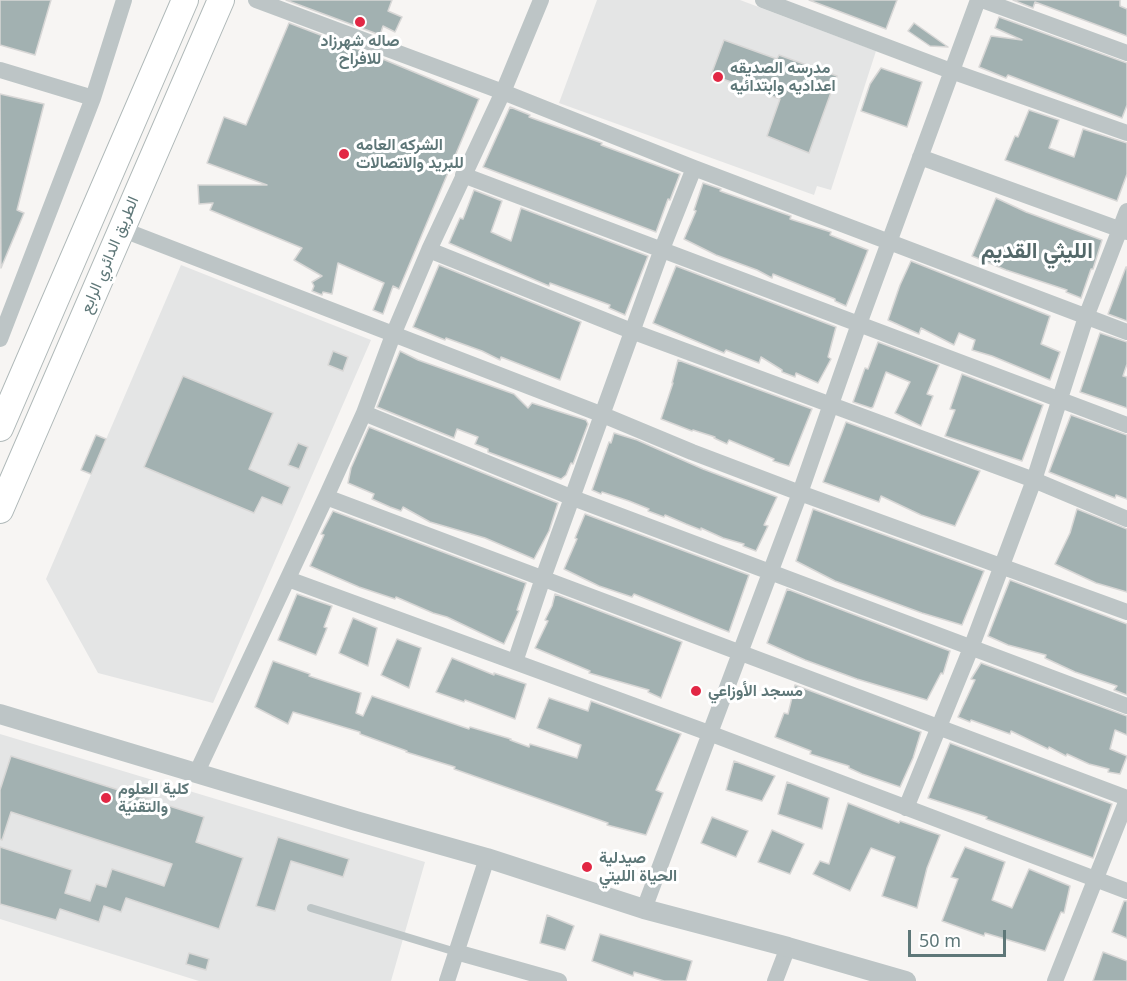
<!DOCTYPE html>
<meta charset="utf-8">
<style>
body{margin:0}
#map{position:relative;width:1127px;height:981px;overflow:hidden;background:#f7f5f3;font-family:"Noto Sans",sans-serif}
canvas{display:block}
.scale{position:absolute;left:908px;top:930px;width:98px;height:27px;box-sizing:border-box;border:3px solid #5e7778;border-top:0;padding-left:8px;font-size:18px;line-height:21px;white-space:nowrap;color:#5e7778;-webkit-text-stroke:4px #fff;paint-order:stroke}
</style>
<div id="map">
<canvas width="1127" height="981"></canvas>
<div class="scale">50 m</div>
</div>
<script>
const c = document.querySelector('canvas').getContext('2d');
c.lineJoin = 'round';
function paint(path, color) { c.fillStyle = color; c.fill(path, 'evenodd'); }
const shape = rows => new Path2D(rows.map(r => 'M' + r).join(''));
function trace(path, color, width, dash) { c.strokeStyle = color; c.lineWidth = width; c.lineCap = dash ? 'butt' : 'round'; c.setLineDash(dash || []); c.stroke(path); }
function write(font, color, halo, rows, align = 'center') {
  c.font = font + ' "Noto Sans",Vazirmatn,sans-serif'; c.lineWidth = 6; c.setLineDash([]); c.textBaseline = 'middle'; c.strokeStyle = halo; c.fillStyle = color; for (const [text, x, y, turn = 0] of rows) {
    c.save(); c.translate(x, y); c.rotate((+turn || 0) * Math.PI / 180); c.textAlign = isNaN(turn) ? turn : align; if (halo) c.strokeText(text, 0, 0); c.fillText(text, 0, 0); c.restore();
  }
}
paint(shape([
 [597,0,740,0,876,51,831,190,817,186,814,195,559,103],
 [181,265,371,340,213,703,98,673,46,579],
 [0,734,425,862,391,981,199,981,0,919]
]), '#e4e5e5');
const building = shape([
 [0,0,51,0,35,55,0,45,0,0],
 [286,0,392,0,388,11,402,17,395,32,383,26,380,35,286,0],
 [809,0,897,0,886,29,809,0],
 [1013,0,1120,0,1120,6,1127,9,1127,36,1035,2,1033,8,1013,0],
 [999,17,1127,63,1127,105,1122,118,1008,75,1006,78,979,67,991,36,1022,40,995,28,999,17],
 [289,23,373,55,479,99,399,289,393,286,383,314,373,310,384,283,338,263,332,294,323,292,322,295,312,291,314,286,312,282,322,276,294,260,302,248,210,210,213,203,199,204,198,185,267,185,207,163,224,117,246,125,289,23],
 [914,23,948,47,930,46,908,31,914,23],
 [724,40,777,59,779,55,837,76,809,153,767,136,780,99,711,75,724,40],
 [881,68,922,82,907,127,861,111,870,84,881,68],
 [0,94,44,104,17,210,24,213,1,268,0,94],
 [510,107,530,115,529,117,602,143,601,145,680,174,670,200,668,199,656,232,483,167,510,107],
 [1029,110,1059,120,1049,148,1074,157,1083,129,1127,143,1127,174,1117,201,1005,160,1015,136,1018,137,1029,110],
 [703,183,721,189,720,191,791,216,790,219,831,232,830,235,868,250,846,306,835,301,835,299,773,274,772,278,757,270,716,255,684,239,696,211,694,210,703,183],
 [474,190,502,201,491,232,511,241,521,208,648,256,625,315,609,308,610,305,550,283,549,286,449,243,460,218,463,219,474,190],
 [996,198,1026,212,1102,240,1093,269,1091,269,1081,298,1066,292,1067,290,1006,270,972,256,996,198],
 [911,261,1050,316,1041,344,1060,352,1050,380,992,356,972,350,975,340,959,333,954,345,921,328,919,334,888,320,900,285,911,261],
 [439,265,581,322,560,380,501,357,500,360,482,351,446,338,445,340,413,327,439,265],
 [676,266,836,327,828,357,831,359,818,383,796,373,795,377,782,372,782,370,761,357,759,363,726,350,724,353,653,323,676,266],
 [1126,267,1127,267,1127,321,1108,314,1126,267],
 [1100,333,1127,342,1127,364,1123,376,1127,377,1127,408,1080,392,1100,333],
 [878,342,939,365,927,394,933,396,921,426,895,413,910,382,886,372,873,407,871,408,853,402,865,368,868,369,878,342],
 [333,351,348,357,343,371,328,365,333,351],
 [400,351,418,360,514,394,528,408,532,403,586,420,588,424,573,464,571,463,566,475,561,479,488,452,488,449,475,444,478,437,457,429,454,438,377,407,400,351],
 [678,360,812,409,789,466,773,461,774,459,729,440,727,444,714,438,715,437,693,430,692,431,661,419,673,383,672,383,678,360],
 [962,374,1043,405,1022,461,945,436,955,410,950,409,962,374],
 [183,376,273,413,249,469,290,487,282,505,262,497,254,513,144,467,183,376],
 [1071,415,1127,435,1127,499,1116,495,1115,498,1049,472,1071,415],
 [846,422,980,471,955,526,921,515,881,496,879,502,823,482,846,422],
 [369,427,558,503,549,531,534,559,485,538,430,522,403,507,401,511,390,507,372,499,374,494,348,483,351,468,369,427],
 [614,433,637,440,703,469,777,497,764,525,768,526,756,551,743,546,744,544,723,538,701,528,701,530,686,524,665,515,664,517,648,511,649,509,629,501,602,492,601,494,592,490,609,442,611,443,614,433],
 [96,435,106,439,91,474,81,470,96,435],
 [298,443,308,447,299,469,288,465,298,443],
 [813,509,984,571,962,625,922,613,835,581,796,561,813,509],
 [1077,509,1127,529,1127,592,1096,583,1055,564,1070,533,1077,509],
 [333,511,526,583,517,610,519,611,504,644,447,617,433,613,396,597,395,599,359,587,310,566,324,535,321,534,333,511],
 [585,514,749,575,729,632,634,594,632,597,599,586,564,569,577,539,575,538,585,514],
 [1010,580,1127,624,1127,695,1114,690,1117,686,1075,672,1045,658,1046,655,1008,645,988,636,1010,580],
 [787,589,950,651,943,674,941,673,927,700,857,679,805,660,767,643,787,589],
 [297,594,332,606,324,627,327,628,316,655,278,640,297,594],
 [555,594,682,642,661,698,648,692,649,690,589,673,590,671,535,648,548,621,545,620,552,606,555,594],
 [353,618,377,628,368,666,339,653,353,618],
 [397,639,421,648,409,688,381,675,397,639],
 [452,658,494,675,494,673,526,684,515,719,465,700,464,702,436,692,452,658],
 [273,661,310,674,309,676,361,693,356,713,363,716,372,696,469,729,470,727,511,739,510,740,529,747,530,744,577,758,581,745,537,728,549,698,588,711,591,701,681,734,656,790,663,793,646,835,607,825,608,823,454,769,455,767,406,752,407,751,360,734,360,732,293,712,288,724,255,707,273,661],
 [981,663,1127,716,1127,735,1115,730,1110,749,1127,756,1120,774,1108,772,1109,769,1089,764,1067,754,1066,756,1049,747,1048,749,1011,731,1010,734,971,720,970,722,958,717,975,680,971,679,981,663],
 [795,685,921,732,913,758,900,787,862,774,849,768,849,766,810,754,811,751,775,737,784,713,788,714,795,685],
 [950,743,1112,804,1093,858,986,819,987,817,928,798,950,743],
 [11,756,204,817,196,842,243,858,219,929,126,898,121,912,104,906,99,922,60,909,56,920,0,904,0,847,72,870,65,893,90,901,96,884,106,887,112,869,164,886,172,864,11,812,2,840,0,839,0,790,11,756],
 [734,761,775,776,762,801,726,790,734,761],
 [787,782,829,798,822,829,778,814,787,782],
 [848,803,899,823,900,821,940,835,927,868,917,908,882,896,895,857,871,848,850,891,813,874,820,861,829,864,848,803],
 [712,817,748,831,736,857,701,843,712,817],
 [772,830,804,844,790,874,758,862,772,830],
 [278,837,349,859,343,877,291,861,275,911,256,906,278,837],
 [965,847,1005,862,992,900,1012,908,1029,869,1070,886,1064,913,1061,912,1045,951,985,933,984,936,942,921,958,879,951,877,965,847],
 [1124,901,1127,901,1127,938,1112,932,1124,901],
 [547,915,574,926,565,950,540,943,547,915],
 [600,934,692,961,686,981,664,981,634,972,633,976,592,961,600,934],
 [1103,952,1127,961,1127,981,1093,981,1103,952],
 [189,953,209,959,206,970,186,964,189,953]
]);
paint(building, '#a2b1b1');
trace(building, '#d8d7d6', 1.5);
const primary = shape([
 [0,428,185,0],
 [0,510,221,0]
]);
trace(primary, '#afb8b8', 28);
trace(shape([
 [311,908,456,952]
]), '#bdc5c6', 8);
trace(shape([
 [256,0,503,92,694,168,1127,332],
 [763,0,951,71,1127,133],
 [982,0,1127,53],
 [0,70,93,98],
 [920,157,1127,232],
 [463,175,1127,425],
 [121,229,603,415,692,452,800,493,1127,612],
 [429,250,634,332,1034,480,1127,519],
 [0,339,93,98,124,0],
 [364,413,573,498,1127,706],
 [326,497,1127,798],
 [288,579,709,733,1127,891],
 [515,662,543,578,662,249,694,168],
 [196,774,326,497,364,413,393,335,429,250,503,92,541,0],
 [906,808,971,648,1034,480,1086,317,1127,211],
 [644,909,800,493,859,324,978,0],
 [456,952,559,981],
 [447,981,487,858],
 [775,981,788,947],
 [1055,981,1127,800]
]), '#bdc5c6', 16);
trace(shape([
 [0,714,356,821,487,858,644,909,788,947,906,981]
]), '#bdc5c6', 20);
trace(primary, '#fff', 26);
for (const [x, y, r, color] of [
 [360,22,6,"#e22744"],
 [718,77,6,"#e22744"],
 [344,154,6,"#e22744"],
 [696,691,6,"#e22744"],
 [106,798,6,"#e22744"],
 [587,867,6,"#e22744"]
]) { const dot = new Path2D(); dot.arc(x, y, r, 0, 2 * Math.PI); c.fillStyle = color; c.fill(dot); trace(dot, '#fff', 2); }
write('bold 16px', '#5e7778', '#fff', [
 ["صاله شهرزاد",360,41,"center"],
 ["للافراح",360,59,"center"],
 ["مدرسه الصديقه",730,68],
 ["اعداديه وابتدائيه",730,86],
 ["الشركه العامه",356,145],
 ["للبريد والاتصالات",356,163],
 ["مسجد الأوزاعي",708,691],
 ["كلية العلوم",118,789],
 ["والتقنية",118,807],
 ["صيدلية",599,858],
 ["الحياة الليتي",599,876]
], 'left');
write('16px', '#5e7778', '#fff', [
 ["الطريق الدائري الرابع",110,255,-67]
]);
write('bold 22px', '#536869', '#fff', [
 ["الليثي القديم",1037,252]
]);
</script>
